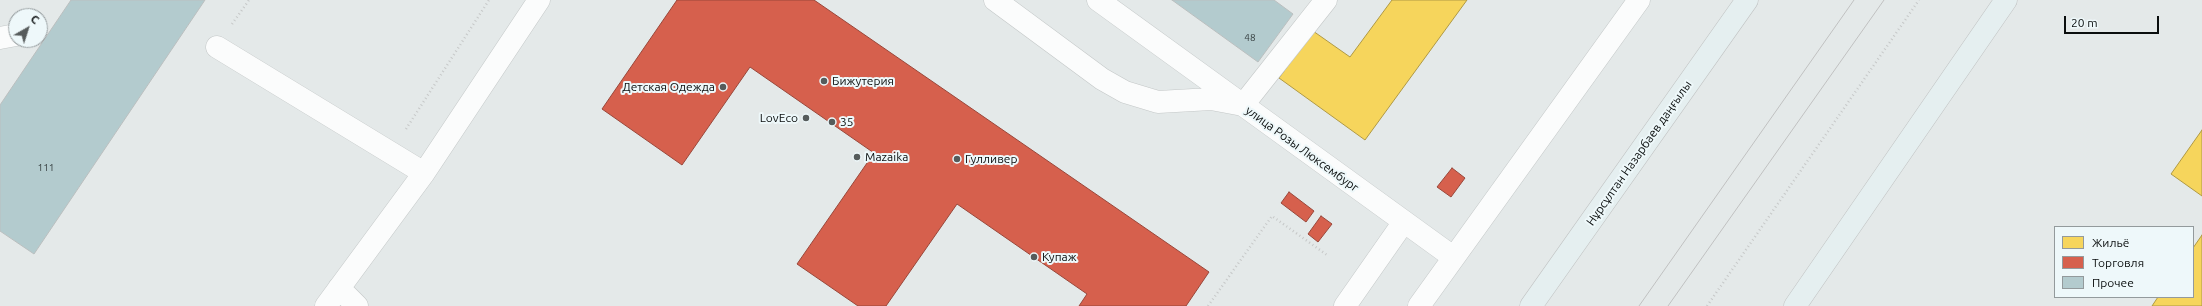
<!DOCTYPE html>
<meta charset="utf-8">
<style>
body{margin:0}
#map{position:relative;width:2202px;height:306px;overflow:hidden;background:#e4e9e9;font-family:Ubuntu,sans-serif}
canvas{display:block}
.legend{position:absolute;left:2054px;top:226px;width:140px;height:72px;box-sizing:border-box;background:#eef8fa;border:1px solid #939a9c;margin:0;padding:5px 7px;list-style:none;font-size:12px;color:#0a0e0e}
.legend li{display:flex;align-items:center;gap:8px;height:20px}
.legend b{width:20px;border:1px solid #939a9c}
.north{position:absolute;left:8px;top:8px;width:40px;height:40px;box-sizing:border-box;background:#eef8fa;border:1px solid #939a9c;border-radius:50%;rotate:39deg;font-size:11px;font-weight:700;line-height:16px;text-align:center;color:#0a0e0e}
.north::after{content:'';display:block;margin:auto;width:14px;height:18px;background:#565b5b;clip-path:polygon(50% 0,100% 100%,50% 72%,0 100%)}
.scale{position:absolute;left:2064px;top:16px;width:95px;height:18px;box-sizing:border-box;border:2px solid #0a0e0e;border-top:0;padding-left:5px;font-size:12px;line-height:14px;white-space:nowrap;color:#0a0e0e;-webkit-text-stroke:3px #eef8fa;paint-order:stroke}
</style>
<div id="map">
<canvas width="2202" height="306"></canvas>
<ul class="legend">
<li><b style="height:11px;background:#f6d55c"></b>Жильё</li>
<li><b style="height:11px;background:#d6604d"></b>Торговля</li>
<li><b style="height:11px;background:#b3cbce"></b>Прочее</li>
</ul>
<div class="north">С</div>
<div class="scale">20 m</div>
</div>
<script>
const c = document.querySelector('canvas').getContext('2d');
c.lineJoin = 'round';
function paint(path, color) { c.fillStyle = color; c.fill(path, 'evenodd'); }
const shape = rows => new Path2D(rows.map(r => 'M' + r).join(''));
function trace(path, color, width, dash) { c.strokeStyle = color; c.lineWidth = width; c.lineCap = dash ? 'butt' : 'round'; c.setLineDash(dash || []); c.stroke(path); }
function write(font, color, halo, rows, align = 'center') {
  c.font = font + ' Ubuntu,sans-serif'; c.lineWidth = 4; c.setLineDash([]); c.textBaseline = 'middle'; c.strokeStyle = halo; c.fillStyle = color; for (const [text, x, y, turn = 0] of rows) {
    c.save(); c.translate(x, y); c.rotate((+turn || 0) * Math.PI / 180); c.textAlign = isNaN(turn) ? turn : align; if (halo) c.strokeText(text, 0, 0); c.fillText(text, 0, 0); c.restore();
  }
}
const homes = shape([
 [1392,0,1467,0,1365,140,1279,78,1313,31,1350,57,1392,0],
 [2202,130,2202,196,2171,174,2202,130],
 [2202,235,2202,306,2152,306,2158,297,2193,297,2193,248,2202,235]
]);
paint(homes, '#f6d55c');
trace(homes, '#af9945', 1);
const shops = shape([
 [677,0,814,0,1209,272,1186,306,1079,306,1087,294,957,204,886,306,858,306,797,264,874,153,750,67,682,165,602,109,677,0],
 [1452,168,1465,178,1451,197,1437,187,1452,168],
 [1289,192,1314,211,1306,222,1281,203,1289,192],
 [1321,216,1332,224,1318,242,1308,234,1321,216]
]);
paint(shops, '#d6604d');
trace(shops, '#99473a', 1);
const building = shape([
 [71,0,205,0,34,254,0,231,0,105,71,0],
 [1172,0,1274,0,1293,14,1258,62,1172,0]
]);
paint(building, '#b3cbce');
trace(building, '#bbbfbf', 1);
const minor = shape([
 [995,0,1102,79,1125,92,1158,102,1211,99,1243,105,1453,257],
 [1098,0,1243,105,1326,0],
 [0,38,16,35],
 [217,47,424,173],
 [339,288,357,306],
 [326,306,424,173,539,0],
 [1345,306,1403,223],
 [1419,306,1639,0]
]);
const major = shape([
 [1531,306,1747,0],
 [1795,306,2006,0]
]);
trace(minor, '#c3c7c7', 23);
trace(major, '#c0c2c2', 23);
trace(shape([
 [232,24,249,0],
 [406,129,489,0],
 [1208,306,1272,216,1327,255],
 [1707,306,1919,0]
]), '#c6c8c8', 2.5, [1, 3]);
trace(minor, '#fbfcfc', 22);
trace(major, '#e5eff0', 22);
trace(shape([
 [1639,306,1854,0],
 [1668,306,1884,0]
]), '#c0c1c1', 1);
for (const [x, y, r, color] of [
 [824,81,4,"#565b5b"],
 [723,87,4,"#565b5b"],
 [806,118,4,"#565b5b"],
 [832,122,4,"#565b5b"],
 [857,157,4,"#565b5b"],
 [957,159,4,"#565b5b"],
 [1034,257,4,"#565b5b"]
]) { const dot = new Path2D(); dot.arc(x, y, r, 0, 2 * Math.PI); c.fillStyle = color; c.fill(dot); trace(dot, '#eef8fa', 1.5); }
write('10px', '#343d3e', null, [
 ["48",1250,38],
 ["111",46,168]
]);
write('12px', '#0a0e0e', '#eef8fa', [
 ["Бижутерия",832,81],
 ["Детская Одежда",715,87,"right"],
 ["LovEco",798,118,"right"],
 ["35",840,122],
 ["Mazaika",865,157],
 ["Гулливер",965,159],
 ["Купаж",1042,257]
], 'left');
write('12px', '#0a0e0e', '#eef8fa', [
 ["улица Розы Люксембург",1302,149,36],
 ["Нұрсұлтан Назарбаев даңғылы",1639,153,-55]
]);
</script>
